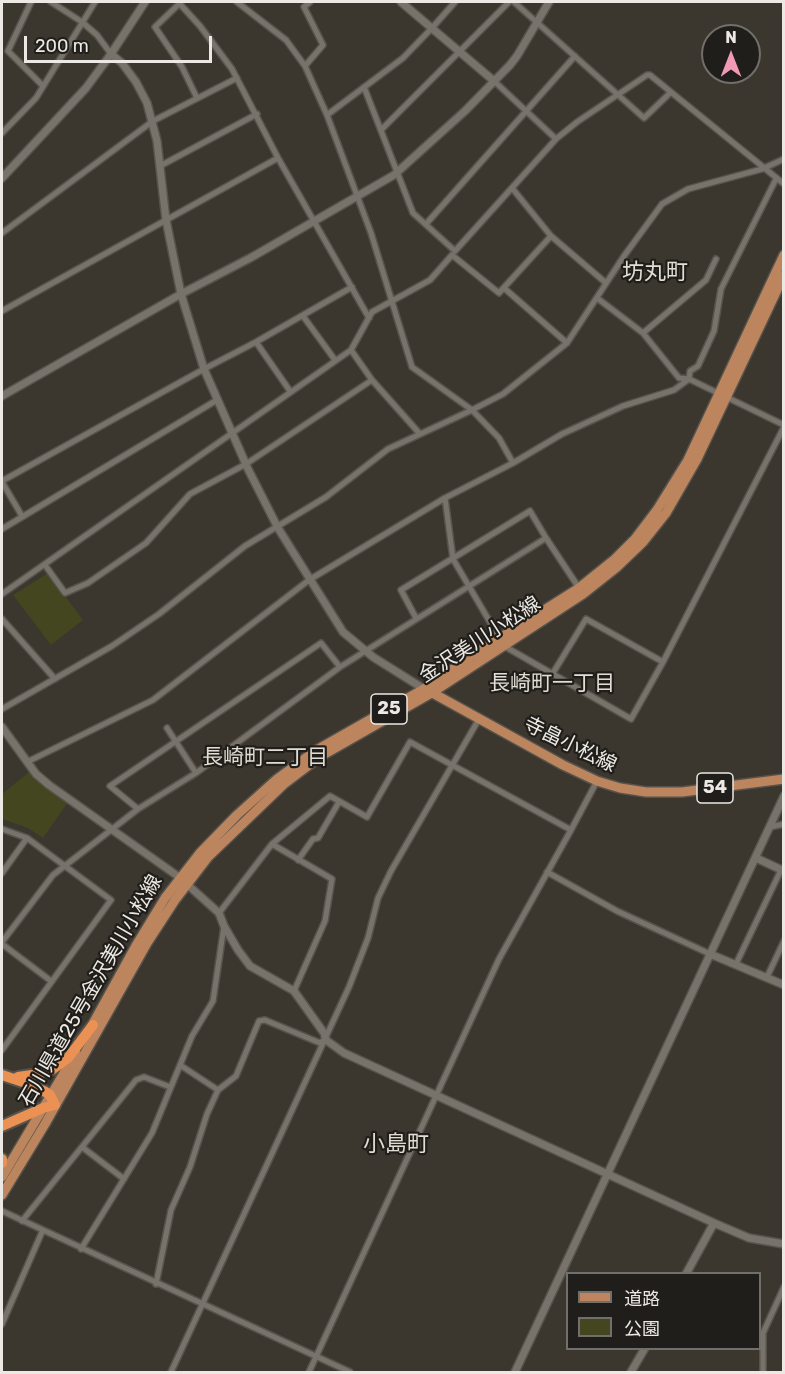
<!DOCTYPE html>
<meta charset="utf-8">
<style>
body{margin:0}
#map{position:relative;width:785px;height:1374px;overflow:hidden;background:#3b362e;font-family:Rubik,"Noto Sans JP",sans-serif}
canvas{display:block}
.frame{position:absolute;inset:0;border:3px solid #ece9e4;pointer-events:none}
.legend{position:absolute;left:566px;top:1272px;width:195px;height:78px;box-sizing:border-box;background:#201e1a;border:2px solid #726f6b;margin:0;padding:8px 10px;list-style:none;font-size:18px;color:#ece9e4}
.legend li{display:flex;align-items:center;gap:12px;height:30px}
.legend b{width:30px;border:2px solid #726f6b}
.north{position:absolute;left:701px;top:24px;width:60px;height:60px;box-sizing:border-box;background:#201e1a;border:2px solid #726f6b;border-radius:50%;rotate:0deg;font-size:16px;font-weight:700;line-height:24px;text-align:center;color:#ece9e4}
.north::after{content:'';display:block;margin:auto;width:21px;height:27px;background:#f09ab5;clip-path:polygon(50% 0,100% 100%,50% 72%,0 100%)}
.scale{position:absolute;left:24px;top:36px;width:188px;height:27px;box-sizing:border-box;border:3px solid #ece9e4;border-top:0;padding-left:8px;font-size:18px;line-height:21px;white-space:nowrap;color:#ece9e4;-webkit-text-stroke:4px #201e1a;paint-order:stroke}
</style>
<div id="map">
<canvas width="785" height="1374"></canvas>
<div class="frame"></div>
<ul class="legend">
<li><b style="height:8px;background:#bd855d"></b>道路</li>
<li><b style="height:16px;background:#43461f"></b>公園</li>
</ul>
<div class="north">N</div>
<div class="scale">200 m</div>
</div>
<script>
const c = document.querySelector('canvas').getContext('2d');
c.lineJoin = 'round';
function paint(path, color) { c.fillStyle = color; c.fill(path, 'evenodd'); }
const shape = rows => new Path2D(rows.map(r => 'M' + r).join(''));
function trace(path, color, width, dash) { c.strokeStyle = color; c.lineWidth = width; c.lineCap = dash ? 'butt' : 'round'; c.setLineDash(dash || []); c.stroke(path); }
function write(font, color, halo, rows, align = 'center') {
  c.font = font + ' Rubik,"Noto Sans JP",sans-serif'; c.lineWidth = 4.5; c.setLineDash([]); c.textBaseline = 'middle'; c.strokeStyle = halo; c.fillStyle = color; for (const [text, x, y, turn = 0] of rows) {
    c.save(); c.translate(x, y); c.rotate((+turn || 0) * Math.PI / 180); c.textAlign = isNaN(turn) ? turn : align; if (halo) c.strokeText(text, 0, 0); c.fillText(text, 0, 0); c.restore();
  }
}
paint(shape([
 [48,573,83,620,51,645,13,595],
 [29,772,68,802,43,838,28,828,2,819,2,794]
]), '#43461f');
const minor = shape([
 [31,2,8,51,43,86],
 [51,2,82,22,97,35,111,54],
 [181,2,155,27,182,67,197,98],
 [237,2,286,40,305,66,327,115,371,233,412,367,472,410,499,438,513,463],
 [514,2,644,118,670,93],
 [179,3,200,26,232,69,278,158,369,318],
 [305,66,323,45,304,7,310,2],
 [494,81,556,139],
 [364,87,413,213,455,251,556,139,577,122,647,75,650,75,784,184],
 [327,115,403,58,432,28,455,2],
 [381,130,509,2],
 [2,133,36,98,95,2],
 [160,166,257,114],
 [512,188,551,236,606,283],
 [426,224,575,56],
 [2,233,153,121,237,78],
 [504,288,567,343],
 [597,298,643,333,679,378,689,379,784,425],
 [2,311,278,158],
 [303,316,335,360],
 [643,333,706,280,716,259],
 [256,342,290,391],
 [351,350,372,380,420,434],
 [2,481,204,369,256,342,352,287],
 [2,482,22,516],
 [445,498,453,559,504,646,631,719,663,662,784,427],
 [2,529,217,400],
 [45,565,65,593,88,583,146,543,190,494,246,464,372,380],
 [2,594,351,350,372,312,430,280,452,255,499,293,551,236],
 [416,618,401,590,530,511,546,538],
 [2,619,55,679],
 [553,673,586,619,663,662],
 [2,709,112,646,159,614,245,546,326,497,388,449,472,410,503,394,567,343,624,256,662,204,688,189,762,169,784,159],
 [167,728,196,773],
 [27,762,153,700,309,580,445,498,513,463,562,434,623,406,674,390,689,379,690,371,698,366,714,331,721,289,776,179],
 [138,809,110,786,321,643,340,667],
 [770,827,784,824],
 [2,829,27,838,111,900,2,1050],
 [272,844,332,879,325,921,294,991],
 [298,860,313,839,318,838,339,802],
 [547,872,617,911,710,954],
 [2,873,27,838],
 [219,913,272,844,330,796,367,817,410,742,571,830,597,781],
 [2,942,53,875,138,809,196,773,340,667,546,538,579,588],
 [2,944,51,981],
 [736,964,781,870],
 [767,977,784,941],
 [180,1065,218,1090],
 [82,1147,124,1179],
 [2,1211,350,1372],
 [22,1221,136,1080,144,1077,170,1087],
 [81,1249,152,1133,192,1036,213,1001,224,926],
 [156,1284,171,1210,190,1167,207,1114,218,1090,236,1076,259,1021,265,1020,320,1043,324,1040],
 [2,1324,42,1232],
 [171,1372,349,987,368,938,378,898,391,871,479,719],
 [309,1372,499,959,571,830],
 [763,1372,763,1333,784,1287]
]);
const tertiary = shape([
 [401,2,494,81],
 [111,54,122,63,136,82,147,103,157,141,166,220,181,294,204,369,248,469,278,528,343,632,373,657,424,689],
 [2,178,86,88,111,54,145,2],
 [2,396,181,294,252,257,394,175,465,111,510,65,517,56,549,2],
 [2,727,36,774,49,785,179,877,219,913,224,926,238,950,250,966,294,991,324,1033,326,1040,344,1053,714,1223,749,1238,784,1244],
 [756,858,784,871],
 [710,954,784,985],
 [686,1274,714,1223],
 [515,1372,784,796],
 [631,1372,645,1348]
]);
const primary = shape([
 [429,691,563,765,597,781,620,788,646,792,682,792,784,779],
 [89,1031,137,944,165,898,200,853,237,815,277,779,315,751,424,689,470,657,579,588,615,559,635,539,657,510,688,460,784,255],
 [2,1177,76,1053],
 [2,1195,45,1124,147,943,175,900,208,857,284,784,321,756,433,692,583,594,617,567,643,542,666,513,697,459,784,275]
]);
const motorway = shape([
 [2,1075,26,1083,44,1091,50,1095,55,1105,43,1108,2,1126],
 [18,1077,39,1074,53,1069,68,1058,93,1025],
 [2,1159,2,1163]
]);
trace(minor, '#57534c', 8);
trace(tertiary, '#57534c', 10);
trace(primary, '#57534c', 12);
trace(motorway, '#57534c', 14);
trace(minor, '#78736a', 5);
trace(tertiary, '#78736a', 7);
trace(primary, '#bd855d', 9);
trace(motorway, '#eb9154', 10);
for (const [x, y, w] of [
 [389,709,36],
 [715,788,36]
]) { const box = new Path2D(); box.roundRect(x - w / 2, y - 15, w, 30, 4.5); c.fillStyle = '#201e1a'; c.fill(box); trace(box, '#ece9e4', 1.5); }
write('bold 18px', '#ece9e4', null, [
 ["25",389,709],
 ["54",715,788]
]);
write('20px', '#ece9e4', '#201e1a', [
 ["金沢美川小松線",480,640,-33],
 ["寺畠小松線",570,745,26],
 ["石川県道25号金沢美川小松線",91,991,-60]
]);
write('21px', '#e2dcd2', '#201e1a', [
 ["長崎町一丁目",552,684],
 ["長崎町二丁目",265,758]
]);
write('22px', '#e2dcd2', '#201e1a', [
 ["坊丸町",655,273],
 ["小島町",396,1145]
]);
</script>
